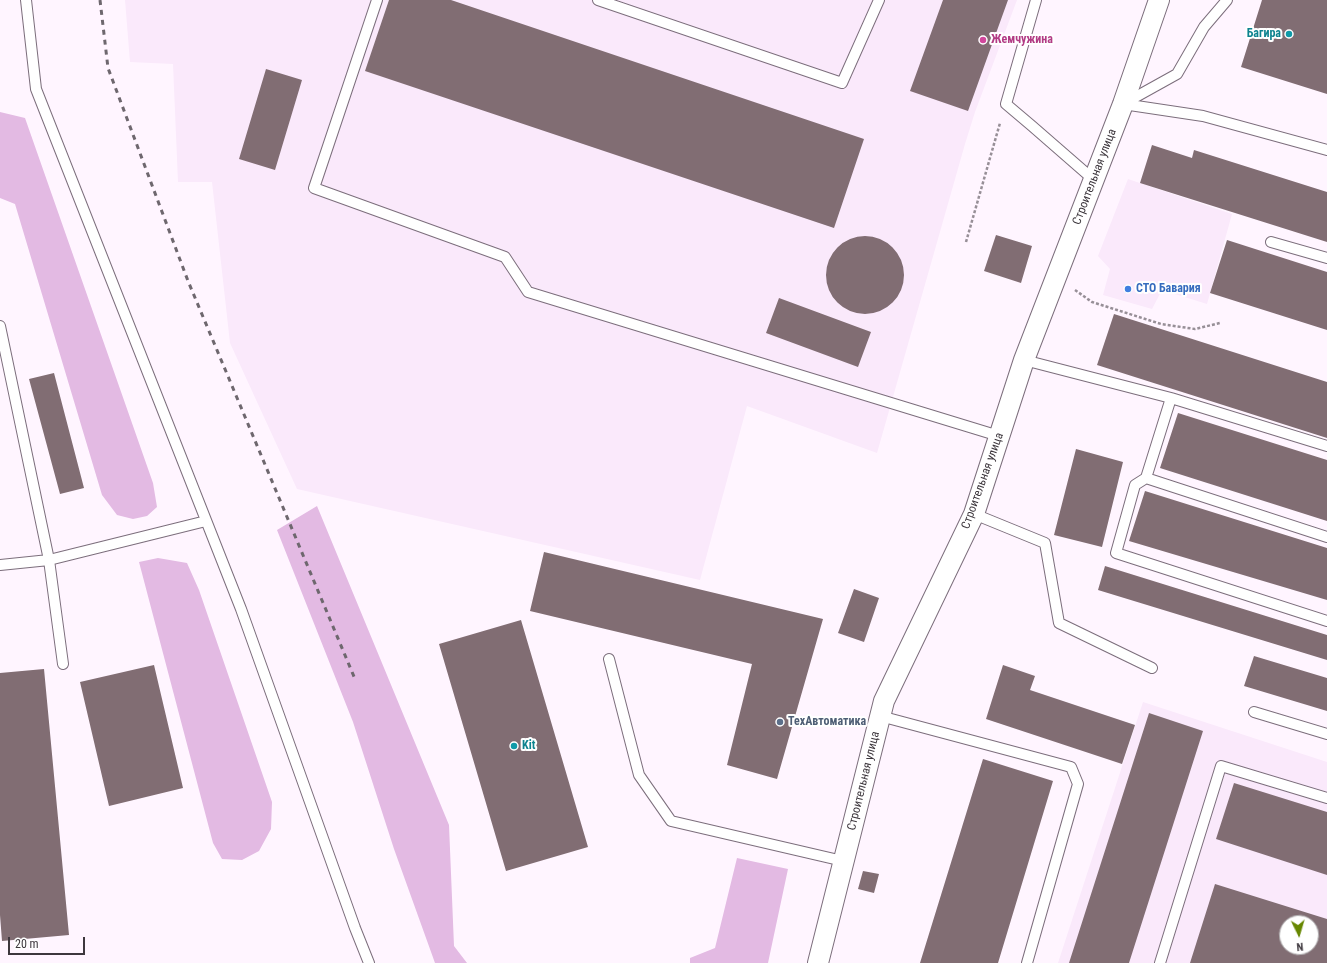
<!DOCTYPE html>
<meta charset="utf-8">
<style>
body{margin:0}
#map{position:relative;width:1327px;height:963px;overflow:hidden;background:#fff5ff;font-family:"Roboto Condensed",sans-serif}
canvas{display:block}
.north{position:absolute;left:1279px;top:915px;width:40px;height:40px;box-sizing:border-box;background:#fff;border:1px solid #b1afb1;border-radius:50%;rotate:175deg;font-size:11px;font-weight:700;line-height:16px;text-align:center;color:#3d373d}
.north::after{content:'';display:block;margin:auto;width:14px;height:18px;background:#678701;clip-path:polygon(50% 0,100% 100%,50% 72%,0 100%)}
.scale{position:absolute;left:8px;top:937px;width:77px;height:18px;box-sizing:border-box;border:2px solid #3d373d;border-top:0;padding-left:5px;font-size:12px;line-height:14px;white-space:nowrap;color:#3d373d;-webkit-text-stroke:3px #fff;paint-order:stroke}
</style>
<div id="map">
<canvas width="1327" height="963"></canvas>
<div class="north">N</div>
<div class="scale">20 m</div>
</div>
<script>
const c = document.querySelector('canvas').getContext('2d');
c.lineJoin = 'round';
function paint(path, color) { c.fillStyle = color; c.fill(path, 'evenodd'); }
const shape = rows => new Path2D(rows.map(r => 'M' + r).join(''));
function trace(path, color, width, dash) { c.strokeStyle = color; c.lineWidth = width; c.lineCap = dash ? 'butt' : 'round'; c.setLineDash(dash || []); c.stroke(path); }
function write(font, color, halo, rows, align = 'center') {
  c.font = font + ' "Roboto Condensed",sans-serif'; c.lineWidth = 4; c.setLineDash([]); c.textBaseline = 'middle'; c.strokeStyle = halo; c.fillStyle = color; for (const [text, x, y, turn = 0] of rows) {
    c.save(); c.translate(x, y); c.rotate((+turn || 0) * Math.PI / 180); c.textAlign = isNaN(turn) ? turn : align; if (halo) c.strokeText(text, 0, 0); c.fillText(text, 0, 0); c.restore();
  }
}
paint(shape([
 [125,0,1017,0,975,112,965,144,877,453,747,406,700,580,297,489,230,343,212,182,178,182,173,64,130,62],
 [1128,179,1232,214,1207,304,1162,290,1152,309,1103,295,1110,269,1098,256],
 [1143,702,1327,762,1327,963,1058,963],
 [1287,923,1311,923,1311,947,1287,947]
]), '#fae9fb');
paint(shape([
 [0,112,25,118,153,483,157,507,147,516,133,519,117,515,102,495,15,204,0,198],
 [317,506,449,825,454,946,467,963,435,963,394,849,353,722,277,530],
 [158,558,187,563,199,590,272,802,271,829,259,851,242,860,222,859,213,843,139,562],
 [737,858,788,869,768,963,690,963,690,958,715,948]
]), '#e3bae3');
paint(shape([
 [389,0,451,0,864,139,834,228,365,71],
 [943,0,1008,0,968,111,910,91],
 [1262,0,1327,0,1327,94,1241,67],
 [266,69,302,80,275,170,239,159],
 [1152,145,1192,158,1194,150,1327,192,1327,242,1140,183],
 [996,235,1032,246,1021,283,984,271],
 '826 275a39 39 0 1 1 78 0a39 39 0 1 1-78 0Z',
 [1227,240,1327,272,1327,330,1210,293],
 [779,298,871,332,858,367,766,333],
 [1114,314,1327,382,1327,438,1097,365],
 [54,373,84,488,60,494,29,379],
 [1178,413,1327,460,1327,521,1160,468],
 [1076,449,1123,462,1102,547,1054,535],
 [1145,491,1327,548,1327,600,1129,541],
 [544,552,823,619,777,779,727,765,752,664,530,611],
 [1105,566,1327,635,1327,660,1098,590],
 [854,589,879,598,864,642,838,633],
 [521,620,588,847,506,871,439,644],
 [1254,656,1327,678,1327,711,1244,686],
 [154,665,183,788,109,806,80,682],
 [1003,665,1035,676,1030,690,1135,725,1122,764,986,719],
 [44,669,69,935,2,941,0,915,0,673],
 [1149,713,1203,731,1129,963,1069,963],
 [983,759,1053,781,998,963,920,963],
 [1234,783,1327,812,1327,875,1216,839],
 [863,871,879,874,874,893,858,889],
 [1215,884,1327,919,1327,963,1190,963],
 [1287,923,1311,923,1311,947,1287,947]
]), '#816d73');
const lane = shape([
 [26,0,36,89,241,609,355,928,369,963],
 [377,0,314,188,505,257,528,292,999,436],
 [598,0,842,83,879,0],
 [1036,0,1006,104,1032,126,1094,180],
 [1227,0,1204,27,1177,74,1123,104,1203,116,1327,150],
 [1271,242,1327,258],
 [0,326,49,560,0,565],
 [1024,360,1171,398,1327,446],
 [1171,398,1146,478,1327,537],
 [1146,478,1135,485,1116,553,1327,621],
 [974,514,1045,543,1059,623,1152,668],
 [609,659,639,775,671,821,843,861],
 [63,664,49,560,206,521],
 [1254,712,1327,734],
 [880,716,1071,767,1078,784,1027,963],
 [1160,963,1221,766,1327,798]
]);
const street = shape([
 [818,963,884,701,974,514,1024,360,1123,104,1159,0]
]);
trace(lane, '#7c6e7c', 12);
trace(street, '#7c6e7c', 22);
trace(shape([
 [966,242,1000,123],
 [1075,290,1092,302,1161,324,1195,329,1220,323]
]), '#978f97', 2.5, [3, 2]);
trace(lane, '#fff', 10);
trace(street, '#fff', 20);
trace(shape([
 [100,0,108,68,188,281,355,679]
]), '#6e676e', 3, [5, 5]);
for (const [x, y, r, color] of [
 [1289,34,4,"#0f9aa8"],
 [983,40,4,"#d1479c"],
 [1128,289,4,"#3f7fe0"],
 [780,722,4,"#5c6f8a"],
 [514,746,4,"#0f9aa8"]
]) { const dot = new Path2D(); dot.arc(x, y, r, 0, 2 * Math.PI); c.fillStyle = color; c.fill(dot); trace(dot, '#fff', 1.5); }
write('bold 12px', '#0d838f', '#fff', [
 ["Багира",1281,34],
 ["Kit",522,746,"left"]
], 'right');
write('bold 12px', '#b23c85', '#fff', [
 ["Жемчужина",991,40]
], 'left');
write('12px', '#3d373d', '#fff', [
 ["Строительная улица",1095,177,-69],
 ["Строительная улица",983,481,-70],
 ["Строительная улица",864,781,-76]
]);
write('bold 12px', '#366cbe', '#fff', [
 ["СТО Бавария",1136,289]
], 'left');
write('bold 12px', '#4e5e75', '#fff', [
 ["ТехАвтоматика",788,722]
], 'left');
</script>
